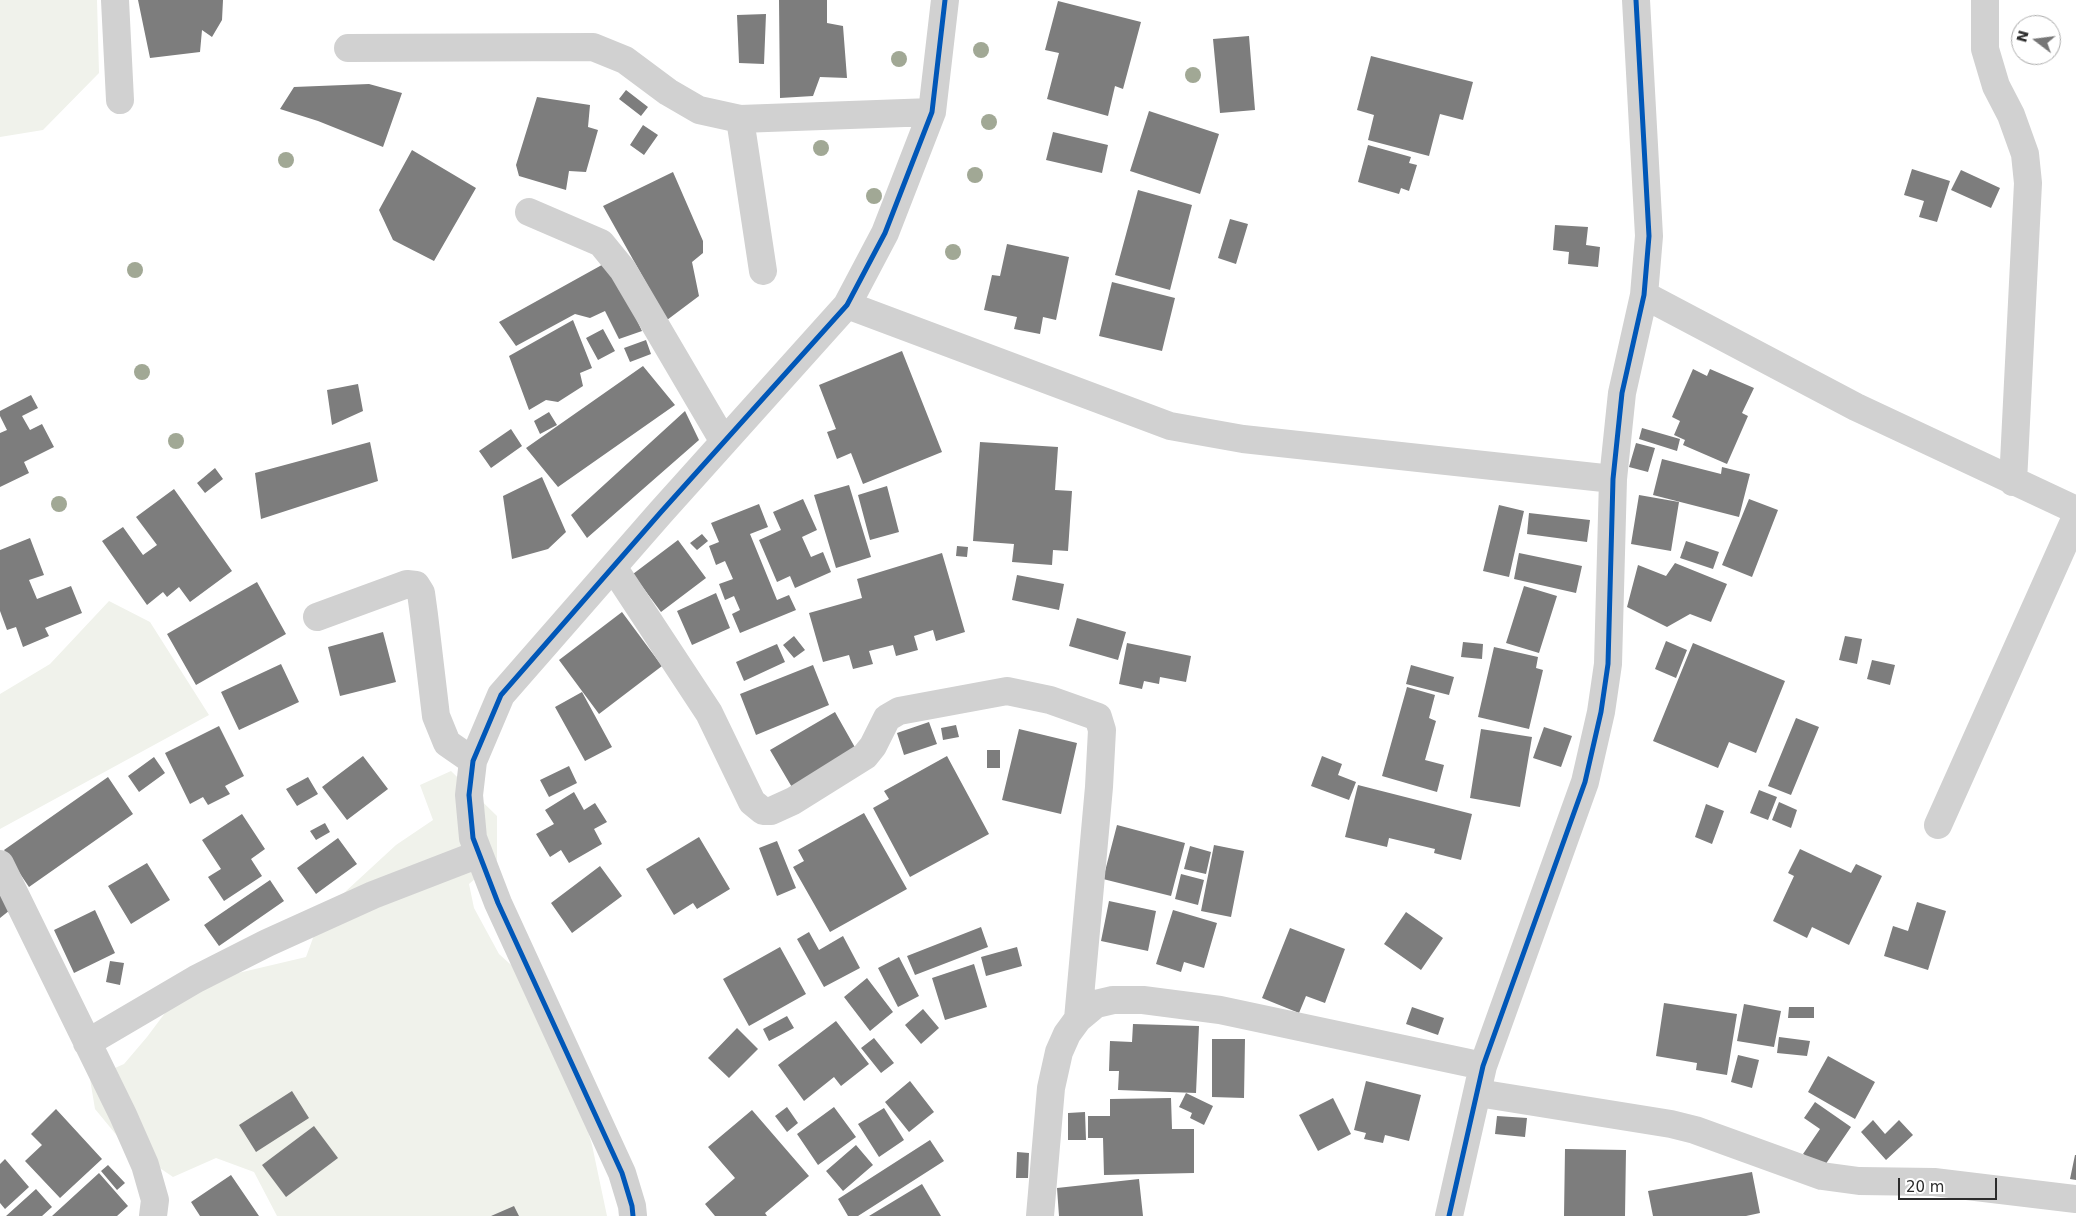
<!DOCTYPE html>
<style>
body{margin:0}
#map{position:relative;width:2076px;height:1216px;overflow:hidden;background:#fff;font-family:"DejaVu Sans",sans-serif}
canvas{display:block}
.north{position:absolute;left:2011px;top:15px;width:50px;height:50px;box-sizing:border-box;background:#fff;border:1px solid #ababab;border-radius:50%;rotate:285deg;font-size:14px;font-weight:700;line-height:20px;text-align:center;color:#2c2c2c}
.north::after{content:'';display:block;margin:auto;width:18px;height:22px;background:#767676;clip-path:polygon(50% 0,100% 100%,50% 72%,0 100%)}
.scale{position:absolute;left:1898px;top:1178px;width:99px;height:22px;box-sizing:border-box;border:2px solid #2c2c2c;border-top:0;padding-left:6px;font-size:15px;line-height:18px;white-space:nowrap;color:#2c2c2c;-webkit-text-stroke:4px #fff;paint-order:stroke}
</style>
<div id="map">
<canvas width="2076" height="1216"></canvas>
<div class="north">N</div>
<div class="scale">20 m</div>
</div>
<script>
const c = document.querySelector('canvas').getContext('2d');
c.lineJoin = 'round';
function paint(path, color) { c.fillStyle = color; c.fill(path, 'evenodd'); }
const shape = rows => new Path2D(rows.map(r => 'M' + r).join(''));
function trace(path, color, width, dash) { c.strokeStyle = color; c.lineWidth = width; c.lineCap = dash ? 'butt' : 'round'; c.setLineDash(dash || []); c.stroke(path); }
paint(shape([
 [0,0,97,0,99,73,43,130,0,137],
 [109,601,150,622,209,715,0,829,0,694,50,664],
 [451,771,497,816,497,860,469,884,474,908,499,954,550,1000,592,1145,607,1216,277,1216,254,1172,216,1158,173,1177,123,1143,95,1109,90,1079,124,1064,147,1037,171,1005,234,974,306,957,320,919,345,892,396,845,433,820,420,785]
]), '#f0f2eb');
paint(shape([
 [138,0,223,0,222,20,212,37,202,30,200,52,150,58],
 [779,0,827,0,827,23,843,26,847,78,820,77,813,96,780,98],
 [1058,1,1141,22,1123,89,1115,86,1108,116,1047,99,1059,53,1045,50],
 [766,14,764,64,739,63,737,15],
 [1249,36,1255,110,1220,113,1213,39],
 [1371,56,1473,82,1463,120,1440,114,1429,156,1368,140,1374,115,1357,110],
 [369,84,402,93,383,147,318,121,280,109,294,87],
 [626,90,648,107,641,116,619,99],
 [537,97,590,105,588,127,598,130,586,172,569,171,566,190,519,176,516,165],
 [1149,111,1219,134,1200,194,1130,171],
 [643,125,658,135,644,155,630,145],
 [1053,132,1108,145,1102,173,1046,160],
 [1368,145,1411,157,1409,163,1417,165,1409,191,1401,188,1399,194,1358,182],
 [412,150,476,188,434,261,393,240,379,210],
 [1912,169,1950,181,1937,222,1919,217,1924,201,1904,195],
 [1961,170,2000,188,1991,208,1951,190],
 [673,172,703,241,703,253,692,262,699,296,667,320,603,206],
 [1138,190,1192,205,1170,290,1115,275],
 [1230,219,1248,224,1236,264,1218,258],
 [1555,225,1588,227,1586,245,1600,247,1598,267,1568,264,1569,252,1553,250],
 [1007,244,1069,257,1056,320,1043,317,1040,334,1014,329,1017,317,984,310,992,275,1000,276],
 [609,261,642,331,619,339,605,311,590,318,575,314,516,346,499,322],
 [1112,282,1175,298,1162,351,1099,336],
 [573,320,592,368,580,373,583,386,558,402,546,400,529,410,509,356],
 [603,329,615,351,598,360,586,338],
 [646,340,651,354,630,362,624,348],
 [902,351,942,452,863,484,851,453,837,459,827,432,836,429,819,385],
 [643,366,675,405,558,487,526,448],
 [1693,369,1707,376,1710,369,1754,388,1742,413,1748,416,1727,464,1683,445,1685,440,1674,435,1680,421,1672,417],
 [358,384,363,411,332,425,327,390],
 [31,395,38,408,22,416,30,430,42,424,54,447,24,462,29,473,0,487,0,433,7,430,0,416,0,411],
 [685,411,699,440,587,538,571,515],
 [549,412,557,425,540,434,534,421],
 [1642,428,1680,439,1677,451,1639,439],
 [511,429,522,446,491,468,479,451],
 [370,442,378,481,261,519,255,473],
 [980,442,1058,447,1055,490,1072,491,1068,551,1053,550,1052,565,1012,562,1014,544,973,541],
 [1636,443,1655,448,1648,472,1629,467],
 [1662,459,1721,474,1722,467,1750,474,1739,517,1653,495],
 [215,468,223,479,205,493,197,483],
 [542,477,566,532,548,549,512,559,503,496],
 [849,485,871,557,836,568,814,495],
 [887,486,899,532,870,540,858,495],
 [174,489,232,571,190,602,179,587,167,597,163,592,147,605,102,541,123,527,143,555,157,545,136,517],
 [1639,495,1679,502,1671,551,1631,544],
 [803,499,817,530,802,537,811,557,823,552,831,572,795,588,790,576,777,582,759,540,781,530,773,512],
 [1749,499,1778,510,1752,577,1722,565],
 [759,504,768,527,750,534,777,600,789,595,796,610,740,633,732,614,740,610,734,596,725,600,719,584,733,579,725,561,716,565,709,546,719,542,711,523],
 [1499,505,1524,511,1509,577,1483,571],
 [1529,513,1590,520,1587,542,1527,534],
 [702,534,708,541,697,550,690,543],
 [30,538,44,575,29,580,37,599,71,586,82,613,45,628,49,636,23,647,16,627,7,630,0,611,0,550],
 [678,540,706,578,661,612,633,574],
 [1686,541,1719,552,1713,569,1680,558],
 [957,546,968,547,967,557,956,556],
 [942,553,965,632,936,641,933,630,914,636,918,650,896,656,893,645,869,651,873,664,853,669,849,655,823,662,809,613,862,598,857,579],
 [1519,553,1582,566,1576,593,1514,579],
 [1675,563,1727,584,1711,622,1690,614,1667,627,1627,607,1638,565,1666,576],
 [1017,575,1064,584,1059,610,1012,600],
 [257,582,286,634,196,685,167,634],
 [1524,586,1557,596,1539,653,1506,643],
 [716,593,730,628,692,645,677,611],
 [622,612,662,666,599,714,559,660],
 [1077,618,1126,632,1118,660,1069,646],
 [383,632,396,682,340,696,328,647],
 [794,636,805,650,794,658,783,645],
 [1845,636,1862,639,1857,664,1839,660],
 [1666,641,1687,650,1676,678,1655,669],
 [1463,642,1483,644,1482,659,1461,657],
 [1127,643,1191,656,1186,682,1160,677,1159,684,1144,681,1142,689,1119,684],
 [1693,643,1785,681,1756,753,1729,742,1718,768,1653,741],
 [777,644,785,662,744,681,736,662],
 [1494,647,1538,657,1536,668,1543,670,1529,729,1478,717],
 [1872,660,1895,665,1890,685,1867,679],
 [281,664,299,702,239,730,221,692],
 [813,665,829,705,756,735,740,694],
 [1411,665,1454,677,1449,695,1406,684],
 [1407,687,1435,695,1429,718,1436,721,1425,760,1444,765,1437,792,1382,776],
 [582,692,612,747,585,761,555,707],
 [835,712,857,751,793,789,770,750],
 [1796,718,1819,727,1791,795,1768,786],
 [929,722,937,744,904,755,897,733],
 [956,725,959,737,943,740,941,728],
 [219,726,244,776,225,786,230,794,208,805,203,797,190,804,165,753],
 [1544,727,1572,736,1561,767,1533,758],
 [1019,729,1077,743,1061,814,1002,800],
 [1481,729,1532,737,1520,807,1470,798],
 [987,750,1000,750,1000,768,987,768],
 [363,756,388,789,347,820,322,787],
 [947,756,989,834,910,877,873,808,889,799,884,791],
 [1322,756,1342,764,1338,775,1356,782,1349,800,1311,786],
 [154,757,165,773,139,792,128,776],
 [569,766,577,783,549,797,540,780],
 [108,777,133,814,29,887,4,850],
 [308,777,318,794,297,806,286,789],
 [1358,785,1472,814,1461,860,1434,853,1435,849,1389,838,1387,847,1345,837],
 [1759,790,1777,797,1768,820,1750,813],
 [574,792,584,810,595,803,607,822,594,829,602,844,569,863,561,850,550,857,536,834,554,824,545,810],
 [1779,802,1797,810,1791,828,1772,820],
 [1706,804,1724,811,1712,844,1695,837],
 [864,813,907,889,830,932,793,867,804,861,798,850],
 [242,814,265,849,251,859,262,876,224,901,208,877,221,869,202,840],
 [325,823,330,832,316,840,310,831],
 [1117,825,1185,843,1171,896,1103,879],
 [699,837,730,889,697,909,693,903,674,915,646,869],
 [338,838,357,864,316,894,297,868],
 [777,841,796,888,777,896,759,848],
 [1214,845,1244,851,1231,917,1201,911],
 [1190,846,1211,852,1206,874,1184,869],
 [1800,849,1851,873,1856,864,1882,876,1849,945,1812,927,1807,938,1773,921,1794,876,1788,873],
 [147,863,170,900,131,924,108,886],
 [600,866,622,896,572,933,551,903],
 [1181,874,1204,880,1198,905,1175,899],
 [270,880,284,901,219,946,204,925],
 [0,886,15,906,0,918],
 [1109,901,1156,911,1148,951,1101,941],
 [1917,902,1946,911,1928,970,1884,956,1893,926,1908,931],
 [95,910,115,953,74,973,54,930],
 [1173,910,1217,923,1204,968,1184,962,1181,972,1156,964],
 [1406,912,1443,938,1421,970,1384,944],
 [981,927,988,947,915,975,907,956],
 [1290,928,1345,949,1325,1003,1306,996,1299,1013,1262,998],
 [809,932,819,950,843,936,860,968,824,987,797,939],
 [780,947,806,994,749,1026,723,979],
 [1017,947,1022,966,986,976,981,957],
 [899,957,919,996,898,1007,878,968],
 [110,961,124,963,120,985,106,982],
 [974,964,987,1007,945,1020,932,978],
 [867,978,893,1012,870,1031,844,997],
 [1664,1003,1737,1014,1727,1075,1696,1070,1697,1063,1656,1056],
 [1744,1004,1781,1011,1774,1047,1737,1041],
 [1412,1007,1444,1018,1438,1035,1406,1024],
 [1789,1007,1814,1007,1814,1018,1788,1018],
 [923,1009,939,1028,921,1044,905,1025],
 [787,1016,794,1028,769,1041,763,1029],
 [836,1021,869,1064,841,1086,834,1077,804,1101,778,1065],
 [1133,1024,1199,1026,1196,1093,1118,1090,1119,1071,1109,1071,1110,1041,1132,1042],
 [737,1028,758,1049,729,1078,708,1058],
 [1779,1037,1810,1041,1807,1056,1777,1053],
 [874,1038,894,1063,881,1073,861,1048],
 [1212,1039,1245,1039,1244,1098,1212,1097],
 [1738,1055,1759,1060,1752,1088,1731,1082],
 [1828,1056,1875,1082,1855,1119,1808,1092],
 [910,1081,934,1112,909,1132,885,1102],
 [1366,1081,1421,1095,1409,1141,1385,1135,1383,1143,1364,1139,1366,1133,1354,1130],
 [292,1091,309,1118,256,1152,239,1125],
 [1186,1093,1213,1106,1204,1125,1190,1118,1192,1113,1179,1107],
 [1171,1098,1172,1129,1194,1129,1194,1173,1104,1175,1103,1138,1088,1138,1088,1116,1110,1116,1110,1099],
 [1333,1098,1351,1134,1318,1151,1299,1115],
 [1815,1102,1851,1127,1823,1168,1803,1154,1820,1129,1804,1118],
 [787,1107,798,1123,787,1132,775,1116],
 [834,1107,856,1137,818,1165,797,1134],
 [884,1108,904,1140,879,1157,858,1124],
 [56,1109,102,1159,60,1198,25,1161,42,1145,31,1134],
 [752,1110,809,1176,765,1213,767,1216,715,1216,705,1204,735,1178,708,1147],
 [1085,1112,1086,1140,1068,1140,1068,1113],
 [1497,1116,1527,1118,1525,1137,1495,1134],
 [1873,1120,1885,1134,1899,1120,1913,1135,1886,1160,1861,1132],
 [314,1126,338,1158,286,1197,262,1165],
 [930,1140,944,1161,858,1216,848,1216,838,1199],
 [856,1145,873,1165,843,1191,826,1171],
 [1565,1149,1626,1150,1625,1216,1564,1216],
 [1017,1152,1029,1153,1028,1178,1016,1178],
 [2075,1155,2076,1155,2076,1180,2070,1179],
 [5,1159,29,1187,5,1209,0,1203,0,1164],
 [108,1165,125,1183,117,1190,101,1171],
 [1752,1172,1760,1213,1746,1216,1653,1216,1648,1191],
 [99,1173,128,1206,117,1216,52,1216],
 [231,1175,259,1216,200,1216,191,1202],
 [1139,1179,1143,1216,1059,1216,1057,1188],
 [922,1184,941,1216,869,1216],
 [36,1189,52,1207,42,1216,6,1216],
 [514,1206,519,1216,491,1216]
]), '#7d7d7d');
trace(shape([
 [115,0,120,100],
 [1985,0,1985,49,1996,86,2011,115,2025,154,2028,183,2013,482],
 [348,48,593,47,625,60,668,92,699,110,740,119,932,112],
 [740,119,763,271],
 [529,212,601,243,623,270,724,442],
 [1644,295,1856,407,2076,510],
 [847,305,1170,426,1243,439,1613,479],
 [613,567,709,713,752,802,763,811,771,811,793,801,865,756,873,746,887,718,899,711,1007,691,1050,700,1098,717,1102,730,1099,787,1078,1019],
 [317,617,407,584,416,585,421,593,424,615,436,716,447,743,473,761],
 [1938,825,2076,517],
 [0,864,123,1115,145,1165,155,1200,153,1216],
 [87,1043,196,979,267,943,373,895,479,854],
 [1478,1093,1671,1124,1695,1130,1822,1176,1859,1181,1934,1182,2076,1199],
 [633,1216,632,1206,622,1173,498,903,473,838,469,795,473,761,501,695,661,512,847,305,885,233,932,112,945,0],
 [1040,1216,1051,1088,1059,1052,1067,1034,1078,1019,1096,1004,1113,1000,1143,1000,1220,1010,1483,1066],
 [1449,1216,1483,1066,1585,782,1601,712,1608,664,1613,479,1622,393,1644,295,1649,236,1636,0]
]), '#d1d1d1', 28);
trace(shape([
 [633,1216,632,1206,622,1173,498,903,473,838,469,795,473,761,501,695,661,512,847,305,885,233,932,112,945,0],
 [1449,1216,1483,1066,1585,782,1601,712,1608,664,1613,479,1622,393,1644,295,1649,236,1636,0]
]), '#0057b8', 5);
c.fillStyle = '#a1a895';
for (const [x, y] of [
 [981,50],
 [899,59],
 [1193,75],
 [989,122],
 [821,148],
 [286,160],
 [975,175],
 [874,196],
 [953,252],
 [135,270],
 [142,372],
 [176,441],
 [59,504]
]) { c.beginPath(); c.arc(x, y, 8, 0, 2 * Math.PI); c.fill(); }
</script>
